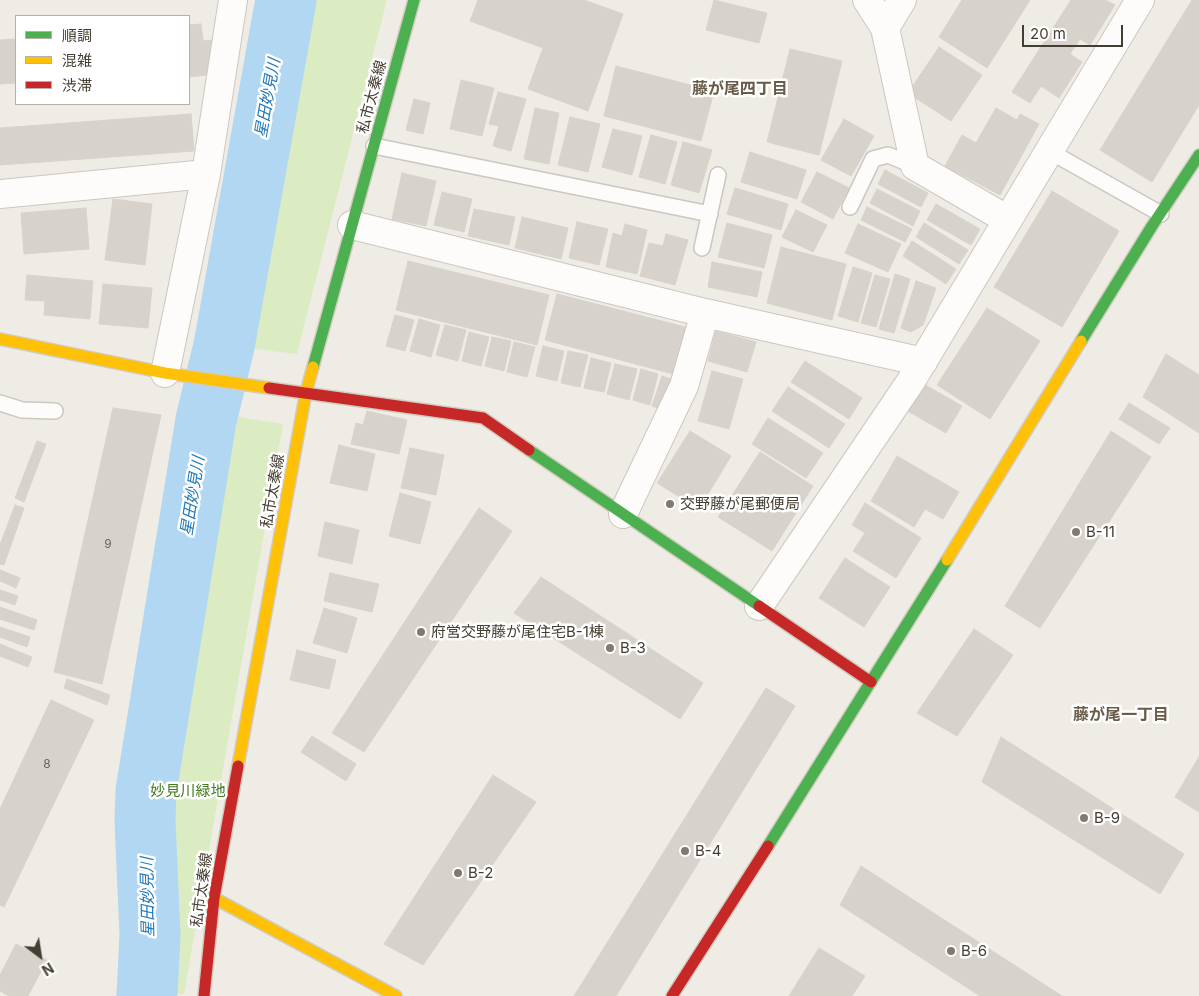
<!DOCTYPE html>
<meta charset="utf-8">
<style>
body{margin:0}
#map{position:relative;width:1199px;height:996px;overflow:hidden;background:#efece5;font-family:Inter,"Noto Sans JP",sans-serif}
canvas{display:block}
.legend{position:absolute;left:15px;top:15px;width:175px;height:90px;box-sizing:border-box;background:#fff;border:1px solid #b4b1ad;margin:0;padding:6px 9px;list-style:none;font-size:15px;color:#443d31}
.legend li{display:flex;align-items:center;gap:10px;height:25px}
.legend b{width:25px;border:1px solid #b4b1ad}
.north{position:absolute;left:15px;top:931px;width:50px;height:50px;-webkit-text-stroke:4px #fff;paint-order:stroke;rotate:149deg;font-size:14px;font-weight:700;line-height:20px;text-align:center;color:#443d31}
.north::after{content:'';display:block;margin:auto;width:18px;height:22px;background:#443d31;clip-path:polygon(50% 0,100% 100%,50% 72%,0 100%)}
.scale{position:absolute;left:1022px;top:25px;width:101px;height:22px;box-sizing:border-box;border:2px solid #443d31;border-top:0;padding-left:6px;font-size:15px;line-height:18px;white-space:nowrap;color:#443d31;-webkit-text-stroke:4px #fff;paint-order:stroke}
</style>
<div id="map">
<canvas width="1199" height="996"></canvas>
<ul class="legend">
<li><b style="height:6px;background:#4caf50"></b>順調</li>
<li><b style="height:6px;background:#ffc107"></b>混雑</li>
<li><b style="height:6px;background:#c62828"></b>渋滞</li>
</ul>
<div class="north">N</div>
<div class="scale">20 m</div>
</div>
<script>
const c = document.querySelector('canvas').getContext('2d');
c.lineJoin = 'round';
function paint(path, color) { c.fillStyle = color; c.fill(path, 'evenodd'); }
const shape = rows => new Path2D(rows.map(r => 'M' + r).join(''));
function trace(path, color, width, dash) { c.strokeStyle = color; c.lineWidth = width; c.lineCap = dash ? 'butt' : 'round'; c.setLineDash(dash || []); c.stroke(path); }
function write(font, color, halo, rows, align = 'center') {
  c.font = font + ' Inter,"Noto Sans JP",sans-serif'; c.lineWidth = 5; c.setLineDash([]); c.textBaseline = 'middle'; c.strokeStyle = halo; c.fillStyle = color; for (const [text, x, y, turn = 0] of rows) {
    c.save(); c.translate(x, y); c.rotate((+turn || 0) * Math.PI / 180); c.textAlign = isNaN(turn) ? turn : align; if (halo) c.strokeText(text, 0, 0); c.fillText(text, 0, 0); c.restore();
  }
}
paint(shape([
 [298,0,387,0,297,354,231,346],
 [226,415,283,424,184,994,156,996,154,801]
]), '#dbecc2');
trace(shape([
 [147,996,150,935,145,821,146,791,206,420,224,346,286,0]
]), '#b1d7f2', 61);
const building = shape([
 [478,0,584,0,623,14,588,111,528,89,543,48,470,21,478,0],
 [714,0,767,13,759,43,706,30,714,0],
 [962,0,1030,0,987,68,939,37,962,0],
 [1071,0,1105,0,1115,5,1090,45,1080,39,1070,54,1082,62,1059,98,1041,86,1030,103,1012,92,1071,0],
 [1192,0,1199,0,1199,105,1152,182,1100,150,1192,0],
 [201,24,203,41,213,40,216,74,189,77,189,25,201,24],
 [16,39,16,83,0,84,0,40,16,39],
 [939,47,982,75,951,121,908,93,939,47],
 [790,49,842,61,819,155,767,142,790,49],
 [616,66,714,91,701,141,604,116,616,66],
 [461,80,494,88,482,136,450,129,461,80],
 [498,92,526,99,511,151,493,146,499,126,489,124,498,92],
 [414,99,430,103,423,134,406,130,414,99],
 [535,108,559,113,549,164,524,159,535,108],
 [996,108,1017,120,1020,114,1039,124,1000,195,945,166,962,135,976,143,996,108],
 [191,114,194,151,0,165,0,128,191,114],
 [570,117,600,124,588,172,558,165,570,117],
 [844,119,874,136,851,176,821,160,844,119],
 [613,129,642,136,632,175,602,167,613,129],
 [651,135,677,142,665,184,639,177,651,135],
 [683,142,712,150,699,193,671,185,683,142],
 [750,152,806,170,797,199,741,182,750,152],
 [885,170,928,193,921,207,878,184,885,170],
 [817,172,849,188,833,219,801,202,817,172],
 [402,173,436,181,426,226,392,219,402,173],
 [735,188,788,204,781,230,727,214,735,188],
 [877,189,920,211,913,226,870,203,877,189],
 [1052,191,1119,231,1062,327,994,287,1052,191],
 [442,192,472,199,464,232,434,225,442,192],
 [113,199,152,204,145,265,105,260,113,199],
 [936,204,980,229,971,245,927,220,936,204],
 [867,207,912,229,905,242,861,220,867,207],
 [86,208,89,249,24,254,21,213,86,208],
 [474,209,515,217,509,245,468,236,474,209],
 [796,210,827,225,813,252,782,237,796,210],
 [522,217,568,228,561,259,515,248,522,217],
 [577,222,608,229,599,265,569,258,577,222],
 [727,223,772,235,764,268,718,257,727,223],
 [924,223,968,250,959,264,916,237,924,223],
 [625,224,647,230,637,274,606,267,613,233,622,236,625,224],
 [858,224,901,244,888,272,845,253,858,224],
 [666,234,688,240,675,285,640,276,649,243,663,246,666,234],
 [912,241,956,269,946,284,903,256,912,241],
 [781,247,846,264,832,320,767,303,781,247],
 [408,261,549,295,537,345,396,310,408,261],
 [712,262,762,272,757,297,708,287,712,262],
 [853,267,872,273,858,322,838,316,853,267],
 [895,274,910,279,894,333,879,329,895,274],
 [27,275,93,281,90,319,44,315,45,301,25,300,27,275],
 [875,275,890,279,876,327,861,323,875,275],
 [916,281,936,288,923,325,911,332,901,328,916,281],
 [103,284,152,288,148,328,99,324,103,284],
 [557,294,689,328,677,375,545,340,557,294],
 [987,308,1040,341,990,419,937,385,987,308],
 [395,315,414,320,405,351,386,346,395,315],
 [419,319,440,325,431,357,410,351,419,319],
 [445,325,466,330,458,361,436,355,445,325],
 [716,331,756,342,747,372,708,361,716,331],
 [469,332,489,337,481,366,462,361,469,332],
 [492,337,511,341,504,371,485,366,492,337],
 [514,342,535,347,527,377,507,372,514,342],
 [543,346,564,351,557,381,536,376,543,346],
 [568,351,588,355,580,387,561,383,568,351],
 [1166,354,1199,375,1199,433,1143,397,1166,354],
 [591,358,611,363,604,392,584,388,591,358],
 [805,361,862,398,849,419,791,382,805,361],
 [615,364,637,369,629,400,607,394,615,364],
 [641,369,658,374,650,405,633,400,641,369],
 [712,371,743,379,729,429,698,421,712,371],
 [662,376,677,381,667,411,652,406,662,376],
 [922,383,962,406,946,433,906,410,922,383],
 [788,387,845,424,829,448,772,411,788,387],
 [1129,403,1170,428,1159,444,1119,419,1129,403],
 [113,408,161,415,102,684,54,672,113,408],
 [367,411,407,420,399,454,351,444,356,423,363,425,367,411],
 [768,418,823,453,806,478,752,444,768,418],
 [690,431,731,456,699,509,657,483,690,431],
 [1111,431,1151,457,1040,628,1005,606,1111,431],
 [37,441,46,444,24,502,15,498,37,441],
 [339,445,375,454,367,491,330,483,339,445],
 [410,448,444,455,436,495,401,488,410,448],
 [760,452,813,486,772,551,718,517,760,452],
 [897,456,959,492,943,519,925,509,914,527,871,501,897,456],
 [400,493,431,502,420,544,389,536,400,493],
 [865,503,921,538,896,578,853,551,865,533,852,525,865,503],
 [15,505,24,508,4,565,0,564,0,545,15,505],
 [479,508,512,531,364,752,332,733,479,508],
 [325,522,359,530,352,564,318,556,325,522],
 [845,558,890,587,864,627,819,598,845,558],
 [0,570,20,578,16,588,0,581,0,570],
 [330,573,379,584,372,612,324,601,330,573],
 [541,577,703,683,680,719,514,613,541,577],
 [0,590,18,596,15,605,0,600,0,590],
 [0,607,37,620,34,630,0,619,0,607],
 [324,608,357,618,347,653,313,643,324,608],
 [0,627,30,637,27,647,0,637,0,627],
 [974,629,1013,655,957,736,917,713,974,629],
 [0,644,32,657,28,667,0,656,0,644],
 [297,650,336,660,329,689,290,680,297,650],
 [67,679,110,695,107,705,64,688,67,679],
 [766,688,795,706,616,996,574,996,766,688],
 [51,700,94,720,4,907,0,905,0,809,51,700],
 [312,736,356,764,346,781,301,752,312,736],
 [1001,737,1184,854,1160,894,982,782,1001,737],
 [1199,757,1199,812,1175,797,1199,757],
 [493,775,536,802,423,965,384,944,493,775],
 [861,866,1062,996,980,996,840,905,861,866],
 [16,944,47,960,28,996,9,996,0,991,0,975,16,944],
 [819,948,865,976,852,996,789,996,819,948]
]);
paint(building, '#d7d3cc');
trace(building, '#d7d3cb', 1);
const lane = shape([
 [374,146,710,214],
 [1049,151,1161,214],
 [850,207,873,159,888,155,915,166],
 [702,248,718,175],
 [0,403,22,410,55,411]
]);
const street = shape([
 [867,0,885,28,915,166,1008,220],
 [885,28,902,0],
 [0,194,206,174],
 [352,225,705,313,923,362],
 [165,373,206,174,233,0],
 [623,514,684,386,705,313],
 [759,606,911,381,1140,0]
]);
const fast = shape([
 [1081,341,1152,226,1199,155],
 [313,367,414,0],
 [529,450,759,606],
 [768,846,947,560]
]);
const slow = shape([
 [0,339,165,373,269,388],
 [947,560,1081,341],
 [238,766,306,392,313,367],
 [214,898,396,996]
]);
const jam = shape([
 [269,388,483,418,529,450],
 [759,606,871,682],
 [204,996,214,898,238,766],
 [672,996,768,846]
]);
trace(lane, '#cbc8c1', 18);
trace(street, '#cbc8c1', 30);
trace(fast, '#d1ccbe', 14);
trace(slow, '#d1ccbe', 14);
trace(jam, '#d1ccbe', 14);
trace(lane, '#fdfcfb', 15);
trace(street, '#fdfcfb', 28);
trace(fast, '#4caf50', 11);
trace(slow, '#ffc107', 11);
trace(jam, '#c62828', 11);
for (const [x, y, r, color] of [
 [670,504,5,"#807a70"],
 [1076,532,5,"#807a70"],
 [421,632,5,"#807a70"],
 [610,648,5,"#807a70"],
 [1084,818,5,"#807a70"],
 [685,851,5,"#807a70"],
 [458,873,5,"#807a70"],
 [951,951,5,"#807a70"]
]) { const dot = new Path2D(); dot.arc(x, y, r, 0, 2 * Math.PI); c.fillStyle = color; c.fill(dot); trace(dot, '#fff', 2); }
write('12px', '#6a6459', null, [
 ["9",108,544],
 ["8",47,764]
]);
write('15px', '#443d31', '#fff', [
 ["私市太秦線",372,97,-75],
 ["私市太秦線",273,491,-80],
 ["私市太秦線",202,890,-82]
]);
write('15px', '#443d31', '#fff', [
 ["交野藤が尾郵便局",680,504],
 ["B-11",1086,532],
 ["府営交野藤が尾住宅B-1棟",431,632],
 ["B-3",620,648],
 ["B-9",1094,818],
 ["B-4",695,851],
 ["B-2",468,873],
 ["B-6",961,951]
], 'left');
write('15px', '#427a20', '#fff', [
 ["妙見川緑地",188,791]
]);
write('bold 16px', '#685b48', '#fff', [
 ["藤が尾四丁目",740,89],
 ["藤が尾一丁目",1121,715]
]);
write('italic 16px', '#2178b9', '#fff', [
 ["星田妙見川",268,98,-80],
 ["星田妙見川",193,496,-81],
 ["星田妙見川",148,897,-91]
]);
</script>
